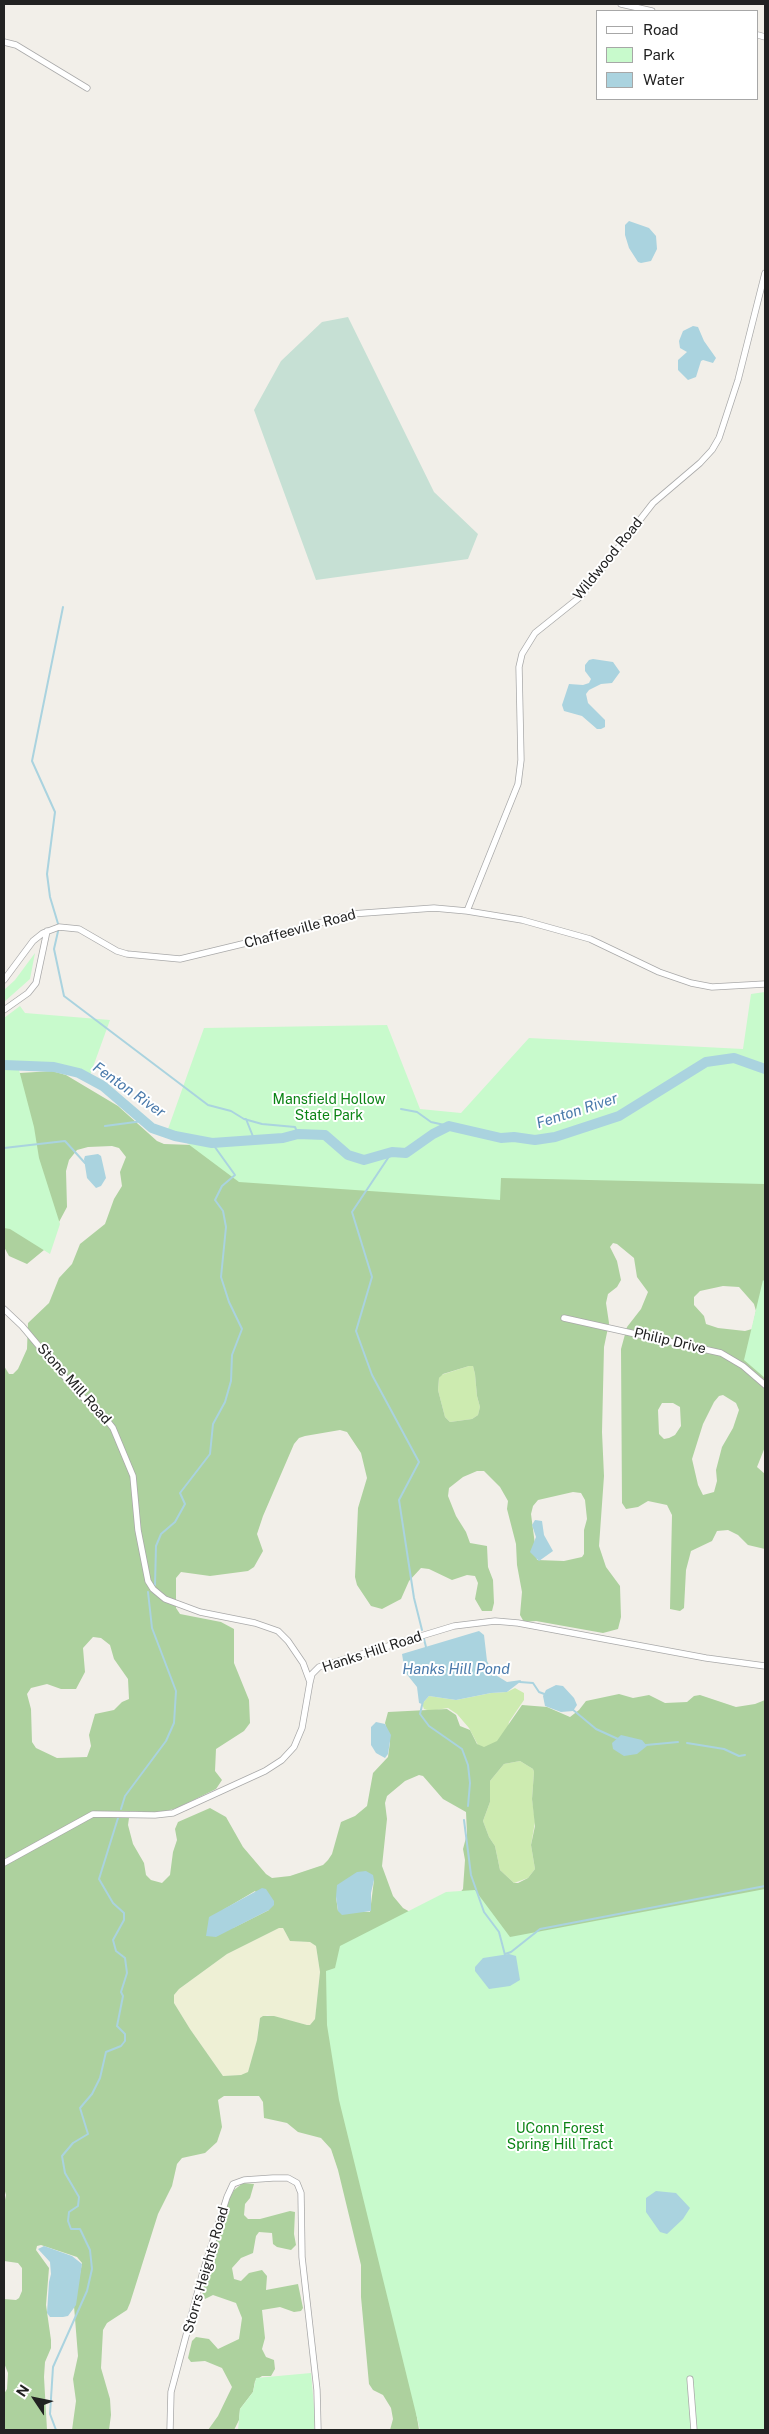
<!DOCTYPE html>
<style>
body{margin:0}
#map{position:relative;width:769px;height:2434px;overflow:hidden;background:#f2efe9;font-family:"Public Sans",sans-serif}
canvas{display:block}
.frame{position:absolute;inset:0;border:5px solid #222;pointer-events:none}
.legend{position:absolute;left:596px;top:10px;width:162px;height:90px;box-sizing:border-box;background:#fff;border:1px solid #a7a7a7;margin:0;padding:6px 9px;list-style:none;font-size:15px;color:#222}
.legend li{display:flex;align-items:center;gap:10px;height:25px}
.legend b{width:25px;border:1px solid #a7a7a7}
.north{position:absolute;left:10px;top:2374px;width:50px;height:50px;-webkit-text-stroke:4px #fff;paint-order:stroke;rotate:304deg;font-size:14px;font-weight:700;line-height:20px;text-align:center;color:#222}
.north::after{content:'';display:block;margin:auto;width:18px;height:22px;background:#222;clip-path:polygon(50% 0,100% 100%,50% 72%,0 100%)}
</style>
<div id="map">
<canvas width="769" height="2434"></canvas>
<div class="frame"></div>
<ul class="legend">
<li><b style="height:6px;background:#fff"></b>Road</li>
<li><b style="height:14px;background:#c8facc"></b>Park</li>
<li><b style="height:14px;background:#aad3df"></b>Water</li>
</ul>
<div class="north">N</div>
</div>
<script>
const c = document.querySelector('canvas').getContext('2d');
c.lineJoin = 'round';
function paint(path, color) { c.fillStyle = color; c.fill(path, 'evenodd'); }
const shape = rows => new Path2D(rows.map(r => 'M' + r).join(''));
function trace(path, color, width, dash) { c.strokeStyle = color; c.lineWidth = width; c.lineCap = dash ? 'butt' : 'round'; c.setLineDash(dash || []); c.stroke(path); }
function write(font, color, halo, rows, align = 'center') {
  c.font = font + ' "Public Sans",sans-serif'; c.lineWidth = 4; c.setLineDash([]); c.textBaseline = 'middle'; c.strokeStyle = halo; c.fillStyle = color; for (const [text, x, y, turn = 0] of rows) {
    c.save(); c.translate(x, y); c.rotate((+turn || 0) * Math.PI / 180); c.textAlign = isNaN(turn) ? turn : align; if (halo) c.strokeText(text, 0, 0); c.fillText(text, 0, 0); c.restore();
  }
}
paint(shape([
 [279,1928,283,1928,290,1941,310,1942,316,1946,320,1972,315,2019,310,2025,307,2025,267,2015,259,2021,257,2040,248,2072,245,2075,223,2076,190,2029,174,2003,174,1995,179,1989,227,1954]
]), '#eef0d5');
paint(shape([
 [469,1366,473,1366,475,1374,477,1396,480,1407,478,1415,472,1419,450,1422,445,1417,438,1390,439,1378,441,1375],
 [515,1688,524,1693,524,1700,509,1722,505,1743,480,1749,469,1728,457,1714,448,1708,430,1711,424,1709,422,1704,429,1696,456,1700,491,1693,507,1692],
 [520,1761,533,1769,534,1772,532,1799,535,1822,531,1845,535,1869,528,1878,514,1883,500,1870,495,1846,489,1837,483,1821,490,1802,490,1781,504,1764]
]), '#cdebb0');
paint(shape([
 [765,1070,765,1447,757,1467,765,1474,765,1549,748,1545,738,1535,728,1530,717,1531,712,1541,691,1551,686,1570,684,1608,680,1611,670,1609,672,1515,667,1505,648,1501,638,1507,626,1509,622,1503,621,1349,627,1327,641,1309,648,1292,637,1277,634,1258,617,1244,613,1243,610,1247,617,1261,621,1280,617,1287,608,1294,606,1303,609,1323,604,1347,602,1432,604,1476,599,1546,606,1567,620,1586,621,1617,618,1629,603,1633,536,1621,524,1622,520,1615,522,1592,517,1565,516,1544,507,1509,508,1501,500,1487,484,1471,477,1471,463,1477,449,1488,448,1496,456,1516,466,1532,470,1543,487,1546,488,1567,493,1580,494,1603,492,1611,482,1611,475,1599,478,1583,475,1576,467,1575,452,1580,429,1569,421,1568,409,1581,401,1599,382,1609,371,1606,357,1585,355,1577,358,1508,367,1478,361,1453,347,1432,340,1430,305,1436,299,1438,294,1444,263,1516,257,1534,263,1551,254,1567,248,1571,210,1576,181,1572,176,1578,176,1608,180,1614,221,1622,234,1629,234,1663,249,1700,250,1723,244,1731,216,1749,215,1771,222,1780,216,1789,177,1808,159,1813,130,1811,128,1825,133,1844,144,1863,146,1875,151,1880,162,1883,170,1875,173,1852,177,1840,175,1829,178,1822,210,1808,226,1817,243,1847,266,1874,272,1878,290,1876,323,1865,328,1860,332,1854,341,1822,355,1816,367,1806,373,1773,388,1757,390,1742,385,1723,388,1712,447,1709,456,1715,460,1726,470,1730,477,1744,484,1747,497,1741,522,1705,547,1707,570,1717,579,1710,586,1701,619,1694,633,1698,649,1695,665,1703,687,1702,694,1696,700,1695,736,1707,755,1704,765,1700,765,2100,408,2360,419,2430,390,2430,393,2419,391,2408,383,2395,373,2390,369,2384,361,2297,361,2265,338,2170,331,2149,321,2138,298,2132,287,2123,264,2118,263,2102,259,2096,224,2096,218,2100,222,2127,217,2142,205,2153,182,2158,177,2164,172,2186,158,2214,130,2303,127,2310,107,2323,103,2330,101,2368,110,2399,111,2415,109,2430,72,2430,76,2401,73,2379,78,2356,74,2306,82,2263,77,2257,41,2245,37,2246,36,2250,49,2268,46,2305,51,2340,51,2348,45,2362,44,2377,47,2430,4,2430,4,2394,7,2389,8,2373,4,2363,4,2299,16,2300,19,2298,22,2291,22,2268,18,2263,4,2261,4,2205,6,2195,4,2188,4,1366,9,1374,13,1374,18,1369,27,1349,28,1323,49,1303,59,1278,72,1264,80,1244,105,1224,114,1199,122,1186,120,1172,126,1157,119,1148,112,1146,88,1147,77,1150,69,1160,66,1171,67,1207,44,1250,27,1264,9,1256,4,1247,4,1074,52,1071,66,1075,118,1106,157,1141,164,1144,193,1145,279,1145],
 [723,1286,739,1287,754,1304,756,1311,752,1329,745,1331,718,1328,706,1324,704,1316,694,1305,694,1297,700,1291],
 [469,1366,473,1366,475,1374,477,1396,480,1407,478,1415,472,1419,450,1422,445,1417,438,1390,439,1378,443,1374],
 [723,1395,736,1403,739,1410,733,1428,722,1447,716,1470,717,1481,714,1492,703,1495,698,1485,692,1459,703,1424,714,1402,719,1396],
 [662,1403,673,1403,680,1407,681,1426,675,1435,669,1438,664,1439,659,1434,658,1410],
 [573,1492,581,1493,585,1500,587,1519,584,1530,584,1554,582,1557,564,1561,537,1560,531,1514,533,1506,538,1500],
 [93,1637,101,1638,110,1645,114,1659,128,1679,129,1699,122,1702,114,1710,95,1714,89,1735,91,1746,87,1757,57,1758,36,1748,32,1742,31,1709,27,1694,31,1688,47,1684,61,1689,76,1689,85,1672,83,1648],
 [520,1761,533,1769,534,1772,532,1799,535,1826,531,1845,535,1869,528,1878,518,1883,514,1883,500,1870,495,1846,489,1837,483,1821,490,1802,490,1781,504,1764],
 [419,1775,423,1776,443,1799,466,1812,467,1834,463,1849,465,1860,463,1889,458,1895,410,1912,403,1908,393,1896,382,1866,387,1819,385,1803,387,1796,405,1781],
 [374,1880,370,1912,338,1911,336,1897],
 [255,1891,269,1910,233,1928,223,1910],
 [279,1928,283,1928,290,1941,310,1942,316,1946,320,1972,315,2019,310,2025,307,2025,274,2016,263,2016,260,2018,257,2040,248,2072,241,2075,223,2076,190,2029,174,2003,174,1995,179,1989,227,1954],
 [243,2183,254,2184,250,2198,245,2204,244,2215,248,2219,260,2219,290,2211,295,2212,294,2234,296,2245,291,2250,277,2247,273,2244,272,2233,259,2232,256,2236,253,2253,241,2258,232,2268,234,2279,241,2281,249,2273,262,2270,267,2276,266,2290,298,2284,303,2308,301,2311,294,2312,280,2307,262,2310,265,2338,262,2349,266,2357,274,2360,275,2369,271,2376,262,2376,255,2381,253,2392,240,2409,239,2420,234,2430,208,2430,218,2416,232,2387,222,2368,205,2361,191,2362,188,2358,192,2341,196,2337,209,2339,218,2349,239,2339,242,2318,236,2303,213,2295,205,2299,202,2296,208,2265,229,2199,234,2190]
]), '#add19e');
paint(shape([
 [348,317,434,492,478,534,468,559,316,580,254,410,281,361,322,322]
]), '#c6e0d4');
paint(shape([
 [35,953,30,979,4,1002,4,990,15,980],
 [765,992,765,1184,501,1178,500,1200,239,1182,168,1129,204,1028,387,1025,420,1109,461,1113,529,1038,743,1049,751,994],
 [20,1006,25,1013,110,1020,89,1078,57,1068,18,1066,34,1127,39,1158,60,1224,50,1254,10,1229,4,1228,4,1018],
 [763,1280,765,1282,765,1378,744,1360],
 [765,1889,765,2430,420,2430,339,2100,327,2025,326,1971,335,1968,340,1946,446,1892,475,1890,510,1937],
 [311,2373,315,2418,314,2430,238,2430,240,2409,253,2392,256,2378]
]), '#c8facc');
paint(shape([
 [629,221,649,228,656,236,657,249,651,261,641,263,638,262,629,248,625,235,625,225],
 [693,326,698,327,704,341,716,358,713,363,703,360,701,361,696,377,688,380,678,370,678,360,687,352,680,348,679,341,683,331],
 [593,659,613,662,620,672,612,683,601,684,589,690,586,694,588,703,605,720,605,727,601,729,597,729,582,716,564,711,562,705,569,684,583,685,589,683,591,679,585,671,585,665,589,660],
 [98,1154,101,1156,106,1178,101,1186,96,1188,87,1178,84,1159,85,1156],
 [535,1520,542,1521,544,1535,553,1551,539,1561,530,1552,536,1537,532,1525],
 [479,1631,484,1635,487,1661,494,1674,507,1682,521,1680,520,1682,507,1692,491,1693,456,1700,429,1696,422,1704,419,1703,417,1687,405,1672,402,1654],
 [556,1685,563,1686,574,1698,577,1705,573,1711,561,1712,545,1706,543,1696,546,1690],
 [376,1722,385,1724,391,1735,388,1754,385,1758,376,1753,371,1745,371,1727],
 [621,1735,642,1740,647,1746,637,1754,624,1756,613,1749,612,1743],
 [366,1871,373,1875,374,1880,371,1893,371,1911,342,1915,338,1911,336,1897,337,1885,357,1872],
 [262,1888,266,1889,274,1901,274,1905,269,1910,216,1937,206,1936,209,1917],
 [509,1954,516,1956,520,1980,510,1986,489,1989,475,1971,475,1967,483,1958],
 [656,2191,676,2193,690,2208,683,2219,667,2234,660,2232,646,2212,646,2198],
 [44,2246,72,2256,82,2264,76,2305,68,2316,63,2317,50,2317,47,2313,49,2282,51,2274,50,2262,38,2249]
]), '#aad3df');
trace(shape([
 [63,607,32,761,55,812,47,874,50,897,59,927,54,949,64,996,208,1105,231,1111,244,1119,262,1124,295,1127,298,1134],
 [401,1109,417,1112,431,1122,449,1126],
 [246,1119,254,1139],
 [105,1126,143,1121],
 [4,1148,65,1141,85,1163],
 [392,1152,352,1212,372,1277,356,1331,372,1375,419,1462,399,1500,414,1598,422,1630],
 [155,1585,156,1546,161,1534,175,1522,185,1504,180,1493,210,1454,213,1424,225,1402,231,1381,232,1355,242,1329,229,1302,221,1277,226,1227,223,1211,215,1200,222,1186,235,1175,212,1143],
 [424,1639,426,1647],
 [520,1682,533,1683,539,1692,547,1695],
 [423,1701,420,1714,429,1726,462,1749,468,1765,470,1783,468,1806],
 [572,1709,596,1729,618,1739],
 [687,1743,724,1749,739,1756,745,1755],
 [646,1745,678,1742],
 [121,1809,125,1796,166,1741,174,1723,176,1691,152,1628,148,1592],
 [464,1820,471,1875,484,1912,499,1932,505,1955],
 [505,1954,511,1952,540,1929,765,1886],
 [56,2430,50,2414,53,2367,87,2291,92,2269,90,2250,80,2229,71,2229,68,2221,69,2212,78,2206,79,2197,65,2173,62,2156,73,2143,88,2134,80,2108,92,2094,100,2078,106,2052,121,2046,125,2041,125,2034,117,2026,123,1996,121,1992,127,1973,125,1958,116,1951,113,1940,124,1920,124,1913,113,1903,99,1879,118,1818]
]), '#aad3df', 2);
trace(shape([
 [4,1065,54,1067,79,1073,103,1086,152,1128,175,1136,212,1143,283,1138,298,1134,325,1135,348,1155,364,1160,392,1152,406,1153,433,1134,449,1126,501,1138,514,1137,535,1140,555,1137,619,1116,706,1062,734,1058,765,1069]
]), '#aad3df', 10);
const minor = shape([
 [621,4,652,11],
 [758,35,765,37],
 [4,42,16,45,87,88],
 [467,911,518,784,521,760,519,667,522,654,535,633,580,597,653,503,700,463,712,450,719,438,738,380,765,273],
 [4,980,33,941,43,933,59,927,79,929,117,951,127,954,180,959,263,939,351,914,434,908,467,911,522,920,565,932,590,939,659,972,691,983,712,987,765,984],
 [4,1010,28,993,36,983,47,931],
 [4,1309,22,1326,79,1394,102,1414,113,1428,133,1476,138,1530,148,1581,153,1589,165,1599,200,1612,255,1623,278,1631,288,1641,303,1663,310,1682],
 [564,1318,721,1353,743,1366,765,1385],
 [4,1863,93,1814,155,1815,173,1813,265,1771,282,1760,294,1747,302,1728,310,1682,312,1674,319,1667,454,1626,495,1621,518,1623,706,1658,765,1666],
 [690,2379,694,2430],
 [170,2430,171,2392,203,2272,227,2197,233,2184,244,2180,273,2178,288,2178,297,2183,301,2193,302,2257,317,2390,318,2430]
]);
trace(minor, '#a9a9a9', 7);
trace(minor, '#fff', 5.5);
write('14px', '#222', '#fff', [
 ["Wildwood Road",608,559,-51],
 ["Chaffeeville Road",300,929,-15],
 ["Philip Drive",670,1341,13],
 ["Stone Mill Road",74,1384,48],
 ["Hanks Hill Road",372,1652,-18],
 ["Storrs Heights Road",206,2270,-74]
]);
write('14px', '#0c8416', '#fff', [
 ["Mansfield Hollow",329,1100],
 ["State Park",329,1116],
 ["UConn Forest",560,2129],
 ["Spring Hill Tract",560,2145]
]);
write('italic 15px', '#4a7aab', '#fff', [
 ["Fenton River",129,1090,35],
 ["Fenton River",577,1111,-18],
 ["Hanks Hill Pond",456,1669]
]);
</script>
